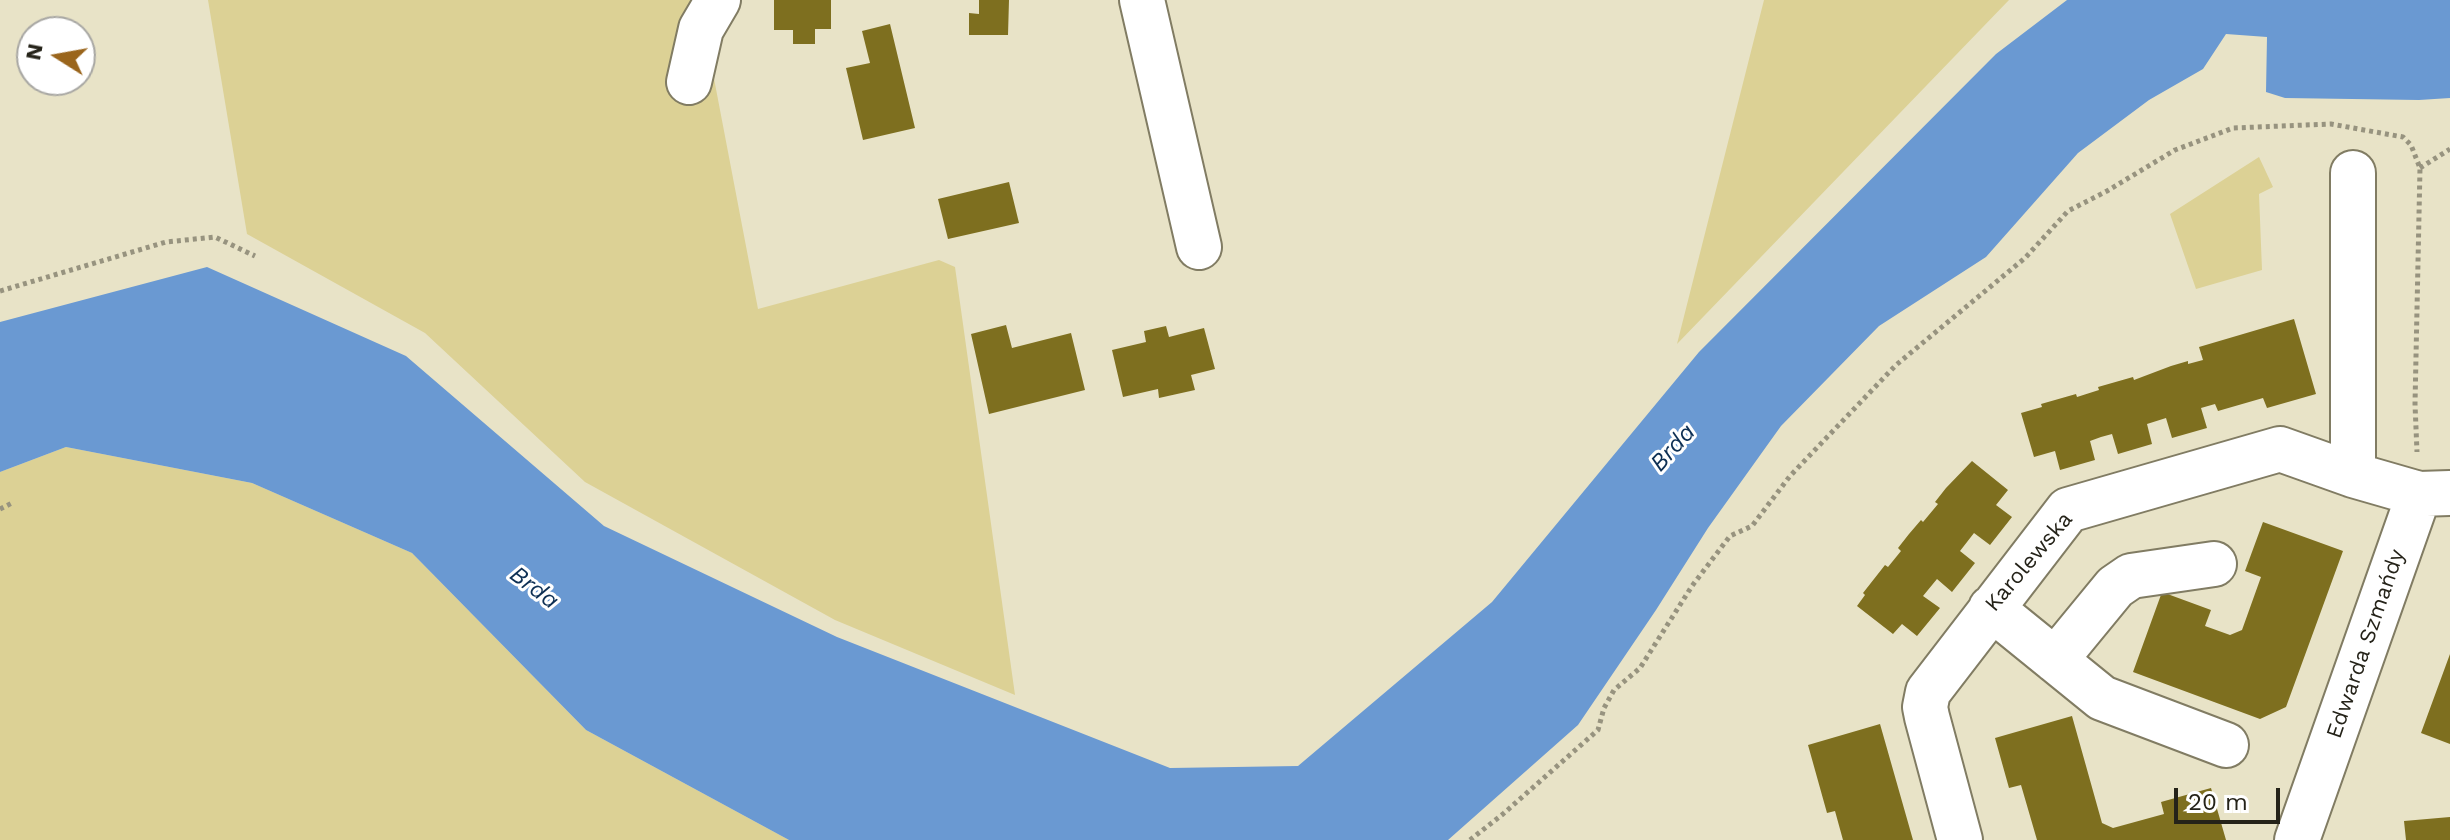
<!DOCTYPE html>
<meta charset="utf-8">
<style>
body{margin:0}
#map{position:relative;width:2450px;height:840px;overflow:hidden;background:#e8e3c7;font-family:"Work Sans",sans-serif}
canvas{display:block}
.north{position:absolute;left:16px;top:16px;width:80px;height:80px;box-sizing:border-box;background:#fff;border:2px solid #a8a7a3;border-radius:50%;rotate:281deg;font-size:22px;font-weight:700;line-height:32px;text-align:center;color:#252319}
.north::after{content:'';display:block;margin:auto;width:28px;height:36px;background:#9a651c;clip-path:polygon(50% 0,100% 100%,50% 72%,0 100%)}
.scale{position:absolute;left:2174px;top:788px;width:106px;height:36px;box-sizing:border-box;border:4px solid #252319;border-top:0;padding-left:10px;font-size:24px;line-height:28px;white-space:nowrap;color:#252319;-webkit-text-stroke:6px #fff;paint-order:stroke}
</style>
<div id="map">
<canvas width="2450" height="840"></canvas>
<div class="north">N</div>
<div class="scale">20 m</div>
</div>
<script>
const c = document.querySelector('canvas').getContext('2d');
c.lineJoin = 'round';
function paint(path, color) { c.fillStyle = color; c.fill(path, 'evenodd'); }
const shape = rows => new Path2D(rows.map(r => 'M' + r).join(''));
function trace(path, color, width, dash) { c.strokeStyle = color; c.lineWidth = width; c.lineCap = dash ? 'butt' : 'round'; c.setLineDash(dash || []); c.stroke(path); }
function write(font, color, halo, rows, align = 'center') {
  c.font = font + ' "Work Sans",sans-serif'; c.lineWidth = 6; c.setLineDash([]); c.textBaseline = 'middle'; c.strokeStyle = halo; c.fillStyle = color; for (const [text, x, y, turn = 0] of rows) {
    c.save(); c.translate(x, y); c.rotate((+turn || 0) * Math.PI / 180); c.textAlign = isNaN(turn) ? turn : align; if (halo) c.strokeText(text, 0, 0); c.fillText(text, 0, 0); c.restore();
  }
}
paint(shape([
 [208,0,699,0,758,309,939,260,955,267,1015,695,835,620,585,482,425,333,247,234],
 [1764,0,2009,0,1677,344],
 [2259,157,2273,187,2259,194,2262,270,2196,289,2170,214],
 [66,447,252,483,412,553,586,730,789,840,0,840,0,472]
]), '#dcd195');
paint(shape([
 [2067,0,2450,0,2450,98,2419,100,2285,98,2266,92,2267,37,2226,34,2203,69,2149,100,2078,153,1986,257,1879,326,1781,426,1708,528,1656,610,1578,725,1448,840,789,840,586,730,412,553,252,483,66,447,0,472,0,322,207,267,406,356,604,526,837,637,1170,768,1298,766,1492,602,1699,352,1996,54]
]), '#6a99d2');
paint(shape([
 [774,0,831,0,831,29,815,29,815,44,793,44,793,30,774,30],
 [979,0,1009,0,1008,35,969,35,969,13,979,14],
 [890,24,915,128,863,140,846,68,870,63,862,31],
 [1009,182,1019,223,948,239,938,199],
 [2294,319,2316,394,2267,408,2263,398,2218,411,2215,404,2201,408,2207,428,2172,438,2166,418,2147,424,2152,444,2118,454,2112,434,2101,437,2090,441,2095,460,2060,470,2055,451,2034,457,2021,413,2042,407,2041,404,2076,394,2077,397,2099,390,2098,387,2133,377,2134,380,2171,366,2188,361,2188,364,2203,360,2199,347],
 [1006,325,1012,348,1071,333,1085,390,989,414,971,334],
 [1166,326,1169,337,1204,328,1215,369,1191,375,1195,390,1159,398,1158,389,1123,397,1112,350,1146,342,1144,331],
 [1972,461,2008,490,1996,505,2012,517,1990,545,1974,533,1960,551,1975,563,1952,592,1937,579,1923,596,1940,608,1917,636,1902,624,1893,634,1857,606,1865,595,1863,593,1885,565,1888,567,1901,551,1898,548,1909,534,1921,520,1923,522,1938,504,1935,502,1946,488],
 [2263,522,2343,551,2286,707,2260,719,2133,672,2162,592,2211,610,2205,626,2230,635,2242,630,2261,577,2245,571],
 [2450,654,2450,744,2421,733],
 [2072,716,2102,823,2113,828,2164,814,2161,802,2211,788,2226,840,2037,840,2021,785,2009,788,1995,738],
 [1880,724,1913,840,1843,840,1835,811,1827,813,1808,745],
 [2450,817,2450,840,2406,840,2404,821]
]), '#7e6f1f');
const minor = shape([
 [1142,0,1199,247],
 [689,82,701,29,718,0],
 [2353,475,2353,173],
 [1991,608,2102,698,2226,745],
 [2055,660,2115,587,2131,576,2214,564],
 [1960,840,1927,717,1925,707,1928,692,2068,510,2280,449,2353,475,2419,494,2450,493],
 [2297,840,2419,494]
]);
trace(minor, '#817c63', 48);
trace(shape([
 [2420,168,2450,149],
 [0,291,166,242,215,237,255,256],
 [0,509,12,503],
 [1470,840,1503,814,1598,730,1604,708,1614,690,1640,668,1692,586,1730,536,1752,526,1790,476,1896,365,2025,258,2068,211,2107,191,2175,150,2233,128,2331,124,2403,137,2411,145,2420,168,2415,404,2417,452]
]), '#97937f', 5, [4, 4]);
trace(minor, '#fff', 44);
write('22px', '#252319', '#fff', [
 ["Karolewska",2029,562,-50],
 ["Edwarda Szmańdy",2366,644,-71]
]);
write('italic 24px', '#0d2f54', '#fff', [
 ["Brda",1673,448,-48],
 ["Brda",534,588,37]
]);
</script>
